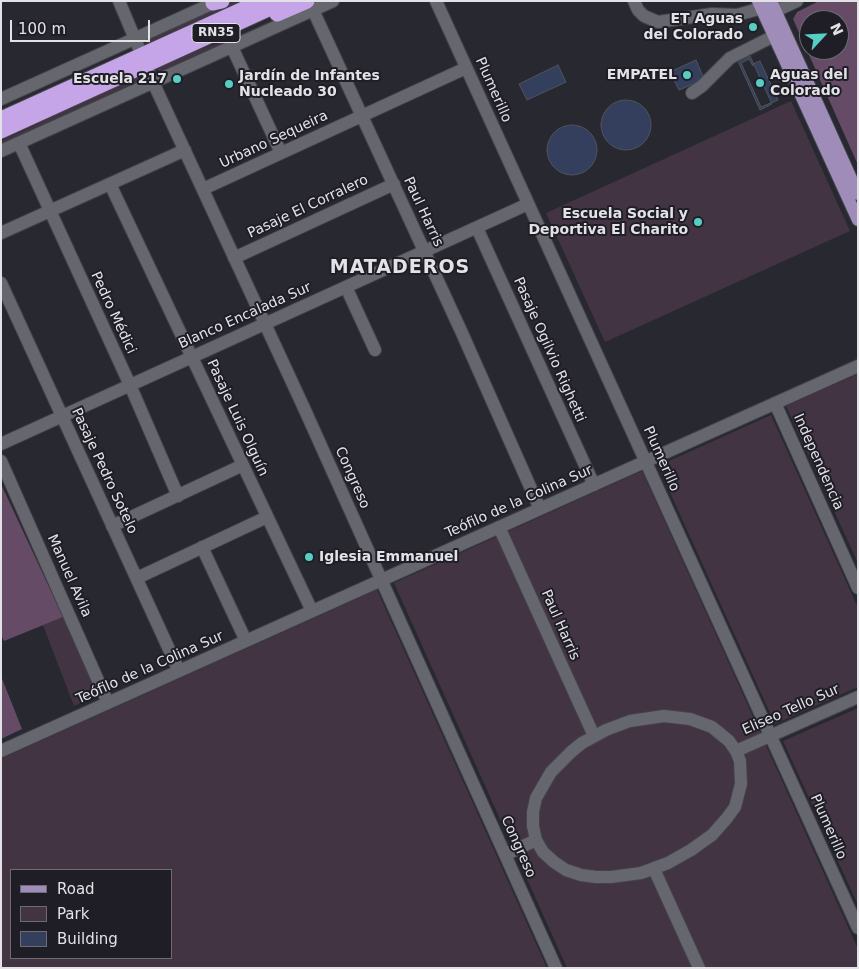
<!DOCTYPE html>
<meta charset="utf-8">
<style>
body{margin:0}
#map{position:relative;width:859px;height:969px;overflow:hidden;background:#282830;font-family:"DejaVu Sans",sans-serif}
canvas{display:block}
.frame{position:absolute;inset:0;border:2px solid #e2e2e7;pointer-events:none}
.legend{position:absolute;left:10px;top:869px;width:162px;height:90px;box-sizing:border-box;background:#1f1e26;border:1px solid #6d6c73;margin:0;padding:6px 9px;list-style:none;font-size:15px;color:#e2e2e7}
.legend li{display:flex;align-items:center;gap:10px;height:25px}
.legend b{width:25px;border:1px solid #6d6c73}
.north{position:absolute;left:799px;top:10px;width:50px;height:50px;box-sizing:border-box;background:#1f1e26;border:1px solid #6d6c73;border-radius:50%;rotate:65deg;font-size:14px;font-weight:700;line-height:20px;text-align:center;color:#e2e2e7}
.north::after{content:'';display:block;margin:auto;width:18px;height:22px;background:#56cec4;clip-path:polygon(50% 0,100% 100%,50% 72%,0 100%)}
.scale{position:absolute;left:10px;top:20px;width:140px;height:22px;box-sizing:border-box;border:2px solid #e2e2e7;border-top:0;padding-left:6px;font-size:15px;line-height:18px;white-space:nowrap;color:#e2e2e7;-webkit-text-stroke:4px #1f1e26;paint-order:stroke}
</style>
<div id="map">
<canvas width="859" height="969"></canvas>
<div class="frame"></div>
<ul class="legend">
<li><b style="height:6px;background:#9f8cb8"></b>Road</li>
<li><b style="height:14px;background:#433444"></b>Park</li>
<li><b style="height:14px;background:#333f5c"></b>Building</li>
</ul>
<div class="north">N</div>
<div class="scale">100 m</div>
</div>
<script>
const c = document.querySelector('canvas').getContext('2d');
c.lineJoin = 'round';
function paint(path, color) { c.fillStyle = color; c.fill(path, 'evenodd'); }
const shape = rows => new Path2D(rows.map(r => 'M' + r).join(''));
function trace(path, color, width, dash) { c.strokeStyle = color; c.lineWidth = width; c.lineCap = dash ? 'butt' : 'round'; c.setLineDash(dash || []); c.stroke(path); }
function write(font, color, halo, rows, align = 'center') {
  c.font = font + ' "DejaVu Sans",sans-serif'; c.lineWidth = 4; c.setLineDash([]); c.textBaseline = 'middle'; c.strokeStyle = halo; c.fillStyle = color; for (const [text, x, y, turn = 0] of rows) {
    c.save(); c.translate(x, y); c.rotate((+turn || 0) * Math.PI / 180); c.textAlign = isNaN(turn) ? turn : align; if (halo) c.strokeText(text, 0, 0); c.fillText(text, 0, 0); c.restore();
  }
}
paint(shape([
 [234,1,248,1,147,44,146,39,223,4],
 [315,1,320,1,161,73,157,69,158,67,186,54,231,39],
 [141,74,142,79,140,82,1,145,1,141,38,124,68,106],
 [791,101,850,231,605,342,546,213],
 [858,374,858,563,786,406],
 [771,415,858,608,858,687,775,724,658,466],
 [642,471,858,949,858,968,567,968,394,583],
 [377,590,547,968,1,968,1,759],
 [11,870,171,870,171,958,11,958],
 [63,617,93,684,95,696,74,706,43,625],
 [858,708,858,905,783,741]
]), '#433444');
paint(shape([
 [819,1,858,1,858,165,793,19,797,12],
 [809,20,839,20,839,50,809,50],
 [1,484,63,617,4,641,1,635],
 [1,676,22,729,1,739]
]), '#654b65');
const building = shape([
 [755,22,758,28,750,32,747,26,755,22],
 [750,56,772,104,760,110,738,61,750,56],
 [749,59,753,66,753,64,760,61,778,100,761,107,741,63,749,59],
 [696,60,704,79,679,90,670,72,696,60],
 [558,65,566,82,527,100,519,84,558,65],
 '601 125a25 25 0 1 1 50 0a25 25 0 1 1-50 0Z',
 '547 150a25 25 0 1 1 50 0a25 25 0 1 1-50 0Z'
]);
paint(building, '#333f5c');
trace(building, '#50545c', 1);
const minor = shape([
 [119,1,153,82,304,408,556,968],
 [436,1,858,928],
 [634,1,638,10,644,16,658,22,712,14,737,15,762,8],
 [313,10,462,333,540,509],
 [767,15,797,1],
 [232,47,281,153],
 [692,93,702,86,730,58,774,36],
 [1,99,218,1],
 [19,143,130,385,178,496],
 [1,151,333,1],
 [110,184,312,611],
 [203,189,466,68],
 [477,228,594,485],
 [1,233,185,150],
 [234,258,394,184],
 [1,283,179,671],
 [346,287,375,350],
 [775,403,858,588],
 [1,444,528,204],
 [1,461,108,703],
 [112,526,243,465],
 [499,527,594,736],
 [202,547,246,641],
 [137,578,267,517],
 [664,716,690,719,712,727,729,741,736,751,740,761,741,784,735,807,727,818,712,835,691,850,668,863,641,873,611,877,596,877,581,875,566,870,554,862,543,852,536,840,533,826,533,812,536,798,551,772,571,752,582,743,606,730,630,721,664,716],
 [1,751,858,366],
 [736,751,858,697],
 [505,855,536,840],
 [654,869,699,968]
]);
const major = shape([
 [758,1,858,220],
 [771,1,858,194]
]);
const highway = shape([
 [213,3,222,1],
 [277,14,307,1],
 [1,119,261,1],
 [1,131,286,1]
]);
trace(minor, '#43434a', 14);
trace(major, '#43434a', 14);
trace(highway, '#43434a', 17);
trace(minor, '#66666f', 12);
trace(major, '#9f8cb8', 12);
trace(highway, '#c5a5e8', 15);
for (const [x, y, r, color] of [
 [753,27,5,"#56cec4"],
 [687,75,5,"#56cec4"],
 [177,79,5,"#56cec4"],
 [760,83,5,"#56cec4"],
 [229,84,5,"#56cec4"],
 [698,222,5,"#56cec4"],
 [309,557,5,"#56cec4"]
]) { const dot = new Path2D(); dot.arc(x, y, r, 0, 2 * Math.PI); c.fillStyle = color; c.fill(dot); trace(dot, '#1f1e26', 2); }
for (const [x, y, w] of [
 [216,33,48]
]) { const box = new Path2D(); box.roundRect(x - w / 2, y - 9.5, w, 19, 4); c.fillStyle = '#1f1e26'; c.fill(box); trace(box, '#e2e2e7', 1); }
write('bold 12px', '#e2e2e7', null, [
 ["RN35",216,33]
]);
write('bold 14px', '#e2e2e7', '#1f1e26', [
 ["ET Aguas",743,19],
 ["del Colorado",743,35],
 ["EMPATEL",677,75],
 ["Aguas del",770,75,"left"],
 ["Colorado",770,91,"left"],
 ["Jardín de Infantes",239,76,"left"],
 ["Nucleado 30",239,92,"left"],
 ["Escuela 217",167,79],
 ["Escuela Social y",688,214],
 ["Deportiva El Charito",688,230],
 ["Iglesia Emmanuel",319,557,"left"]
], 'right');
write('14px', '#e2e2e7', '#1f1e26', [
 ["Plumerillo",493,90,66],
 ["Urbano Sequeira",274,140,-25],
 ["Pasaje El Corralero",308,207,-25],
 ["Paul Harris",423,212,65],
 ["Pedro Médici",113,313,65],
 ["Blanco Encalada Sur",245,316,-24],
 ["Pasaje Ogilvio Righetti",549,350,66],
 ["Pasaje Luis Olguín",237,418,65],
 ["Plumerillo",661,459,66],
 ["Independencia",818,462,66],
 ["Pasaje Pedro Sotelo",104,471,65],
 ["Congreso",352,478,66],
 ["Teófilo de la Colina Sur",519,502,-24],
 ["Manuel Avila",69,576,66],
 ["Paul Harris",560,625,66],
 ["Teófilo de la Colina Sur",150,668,-24],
 ["Eliseo Tello Sur",791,710,-24],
 ["Plumerillo",828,827,66],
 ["Congreso",518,847,66]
]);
c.letterSpacing = '1px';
write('bold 19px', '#e2e2e7', '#1f1e26', [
 ["MATADEROS",400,268]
]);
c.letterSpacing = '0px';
</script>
